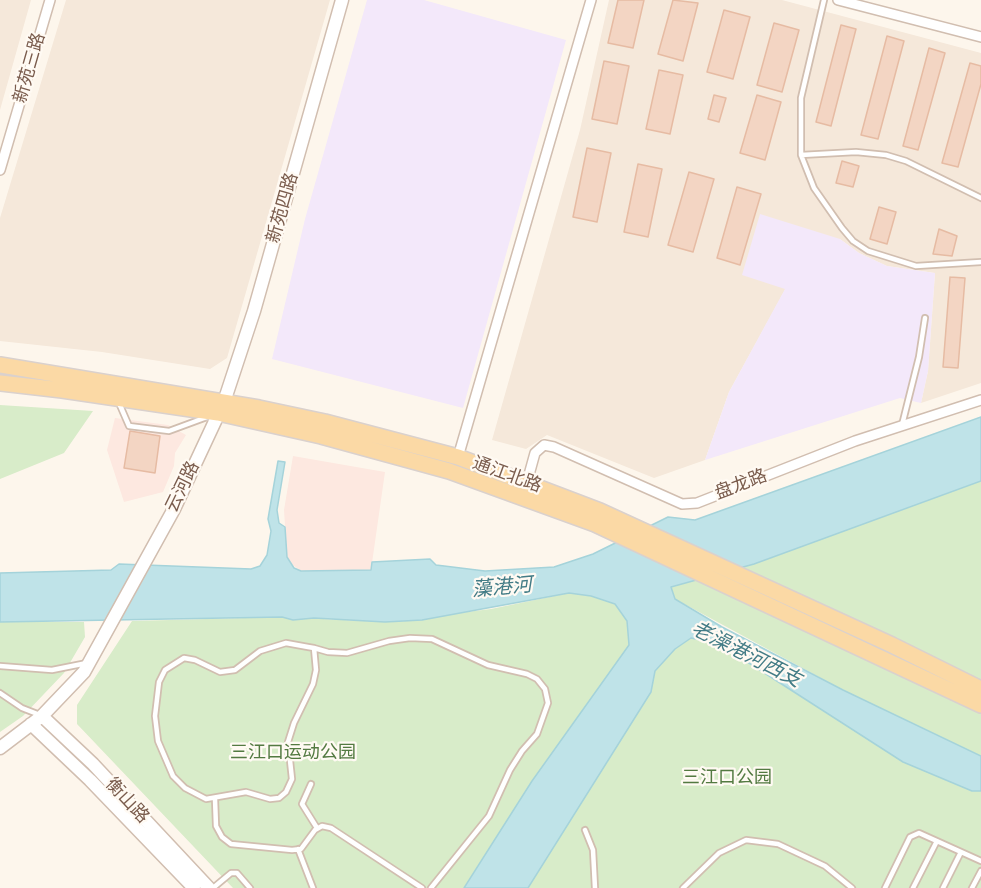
<!DOCTYPE html>
<meta charset="utf-8">
<style>
body{margin:0}
canvas{display:block;background:#fdf6ec}
</style>
<canvas width="981" height="888"></canvas>
<script>
const c = document.querySelector('canvas').getContext('2d');
c.lineJoin = 'round';
function paint(path, color) { c.fillStyle = color; c.fill(path, 'evenodd'); }
const shape = rows => new Path2D(rows.map(r => 'M' + r).join(''));
function trace(path, color, width, dash) { c.strokeStyle = color; c.lineWidth = width; c.lineCap = dash ? 'butt' : 'round'; c.setLineDash(dash || []); c.stroke(path); }
function write(font, color, halo, rows, align = 'center') {
  c.font = font + ' "Archivo Narrow","Noto Sans SC",sans-serif'; c.lineWidth = 4.5; c.setLineDash([]); c.textBaseline = 'middle'; c.strokeStyle = halo; c.fillStyle = color; for (const [text, x, y, turn = 0] of rows) {
    c.save(); c.translate(x, y); c.rotate((+turn || 0) * Math.PI / 180); c.textAlign = isNaN(turn) ? turn : align; if (halo) c.strokeText(text, 0, 0); c.fillText(text, 0, 0); c.restore();
  }
}
paint(shape([
 [0,0,31,0,0,110],
 [66,0,330,0,227,358,210,369,102,352,0,341,0,218],
 [609,0,782,0,981,53,981,383,921,403,928,371,935,273,887,266,859,253,840,239,786,288,729,392,705,460,654,478,547,435,526,449,492,440,580,130]
]), '#f5e8da');
paint(shape([
 [115,418,168,425,186,435,175,453,174,466,163,492,124,502,107,450],
 [293,456,385,472,371,570,301,571,290,563,287,557,284,510]
]), '#fde8e0');
paint(shape([
 [367,0,424,0,566,40,463,408,272,359,305,219],
 [760,214,840,239,859,253,887,266,935,273,928,371,921,403,900,398,705,460,729,392,785,289,742,275]
]), '#f3e8fa');
paint(shape([
 [0,405,93,411,64,453,0,479],
 [981,481,981,756,843,690,675,599,671,587,754,564],
 [569,593,591,596,615,604,627,621,629,645,532,781,464,888,233,888,77,724,77,705,132,621,282,617,385,622,491,609],
 [0,622,84,622,85,637,64,673,23,716,0,732],
 [691,638,705,641,738,656,903,762,972,791,981,791,981,888,528,888,651,692,655,671,675,649]
]), '#d8ecc9');
const water = shape([
 [981,417,981,481,754,564,671,587,675,599,722,627,843,690,981,756,981,791,972,791,903,762,738,656,705,641,691,638,675,649,655,671,651,692,528,888,464,888,532,781,629,645,627,621,615,604,591,596,569,593,422,620,385,622,314,618,293,620,282,617,0,622,0,573,111,570,119,564,251,569,260,566,267,555,271,531,268,519,278,461,285,462,277,510,279,523,285,527,287,557,294,568,301,571,371,570,372,562,430,559,436,565,485,571,554,567,593,554,668,517,695,520,981,417]
]);
paint(water, '#bfe3e8');
trace(water, '#a5d3da', 1.5);
const building = shape([
 [618,0,644,0,633,48,608,43,618,0],
 [673,0,698,3,683,61,658,54,673,0],
 [724,10,750,17,733,79,707,72,724,10],
 [774,23,799,30,782,92,757,85,774,23],
 [841,25,856,29,831,126,816,122,841,25],
 [887,36,904,41,878,139,861,135,887,36],
 [929,48,945,53,918,150,903,146,929,48],
 [604,61,629,66,617,124,592,119,604,61],
 [970,63,981,66,981,84,958,167,942,163,970,63],
 [659,70,683,75,670,134,646,129,659,70],
 [714,95,726,98,719,122,708,119,714,95],
 [757,95,781,102,765,160,740,153,757,95],
 [587,148,611,153,597,222,573,217,587,148],
 [842,161,859,166,853,187,836,183,842,161],
 [638,164,662,169,648,237,624,232,638,164],
 [689,172,714,179,693,252,668,245,689,172],
 [737,187,761,194,740,265,717,258,737,187],
 [879,207,896,212,887,244,870,239,879,207],
 [939,229,957,236,952,256,933,254,939,229],
 [950,277,965,278,958,368,943,367,950,277],
 [130,431,160,436,155,473,124,468,130,431]
]);
paint(building, '#f3d5c3');
trace(building, '#e6bba3', 1.5);
const service = shape([
 [824,0,801,98,801,155,814,188,842,228,853,241,868,251,916,266,981,262],
 [801,155,856,152,886,155,906,161,981,198],
 [119,403,129,426,169,431,207,417],
 [902,425,919,357,925,318],
 [314,648,316,670,313,684,294,723,288,742,292,779,286,792,279,798,270,799,246,792,206,799,185,788,173,776,158,741,155,716,159,682,165,670,184,658,195,660,220,672,235,670,260,651,286,643,308,647,314,648,328,652,347,653,389,641,410,638,432,639,488,665,527,674,537,679,545,689,548,703,537,734,522,751,510,770,489,816,431,888],
 [0,666,52,670,87,663],
 [0,693,22,708,40,715],
 [311,784,302,804,317,828],
 [215,799,216,826,222,837,231,844,292,850,301,849,315,830,322,826,331,828,422,888],
 [585,830,593,850,595,888],
 [298,849,313,888],
 [213,888,231,873,237,873,250,888],
 [683,888,719,853,746,840,778,844,825,866,852,888],
 [885,888,910,837,919,833,981,861],
 [913,888,937,841],
 [943,888,961,852],
 [972,888,981,871]
]);
const minor = shape([
 [838,0,981,37],
 [0,170,50,0],
 [458,457,591,0],
 [527,482,535,453,544,445,554,447,682,504,697,503,855,441,981,400]
]);
const tertiary = shape([
 [42,716,93,764,209,888],
 [31,724,90,780,194,888],
 [0,748,42,716,84,672,174,509,224,402,254,311,342,0]
]);
const primary = shape([
 [0,365,259,408,325,422,458,457,600,511,892,645,981,689],
 [0,383,62,390,218,413,321,436,449,471,595,524,981,705]
]);
trace(service, '#d1beb0', 8);
trace(minor, '#d1beb0', 12);
trace(tertiary, '#d1beb0', 15);
trace(primary, '#dad1cd', 18);
trace(service, '#fff', 4.5);
trace(minor, '#fff', 9);
trace(tertiary, '#fff', 12);
trace(primary, '#fbd9a5', 15);
write('18px', '#7a5c4d', '#fffaf3', [
 ["新苑三路",30,68,-74],
 ["新苑四路",283,208,-74],
 ["通江北路",507,475,20],
 ["盘龙路",741,485,-21],
 ["云河路",183,487,-64],
 ["衡山路",127,801,47]
]);
write('18px', '#537a41', '#fffaf3', [
 ["三江口运动公园",293,753],
 ["三江口公园",727,778]
]);
write('italic 20px', '#437c86', '#fffaf3', [
 ["藻港河",502,588,-5],
 ["老澡港河西支",746,655,27]
]);
</script>
